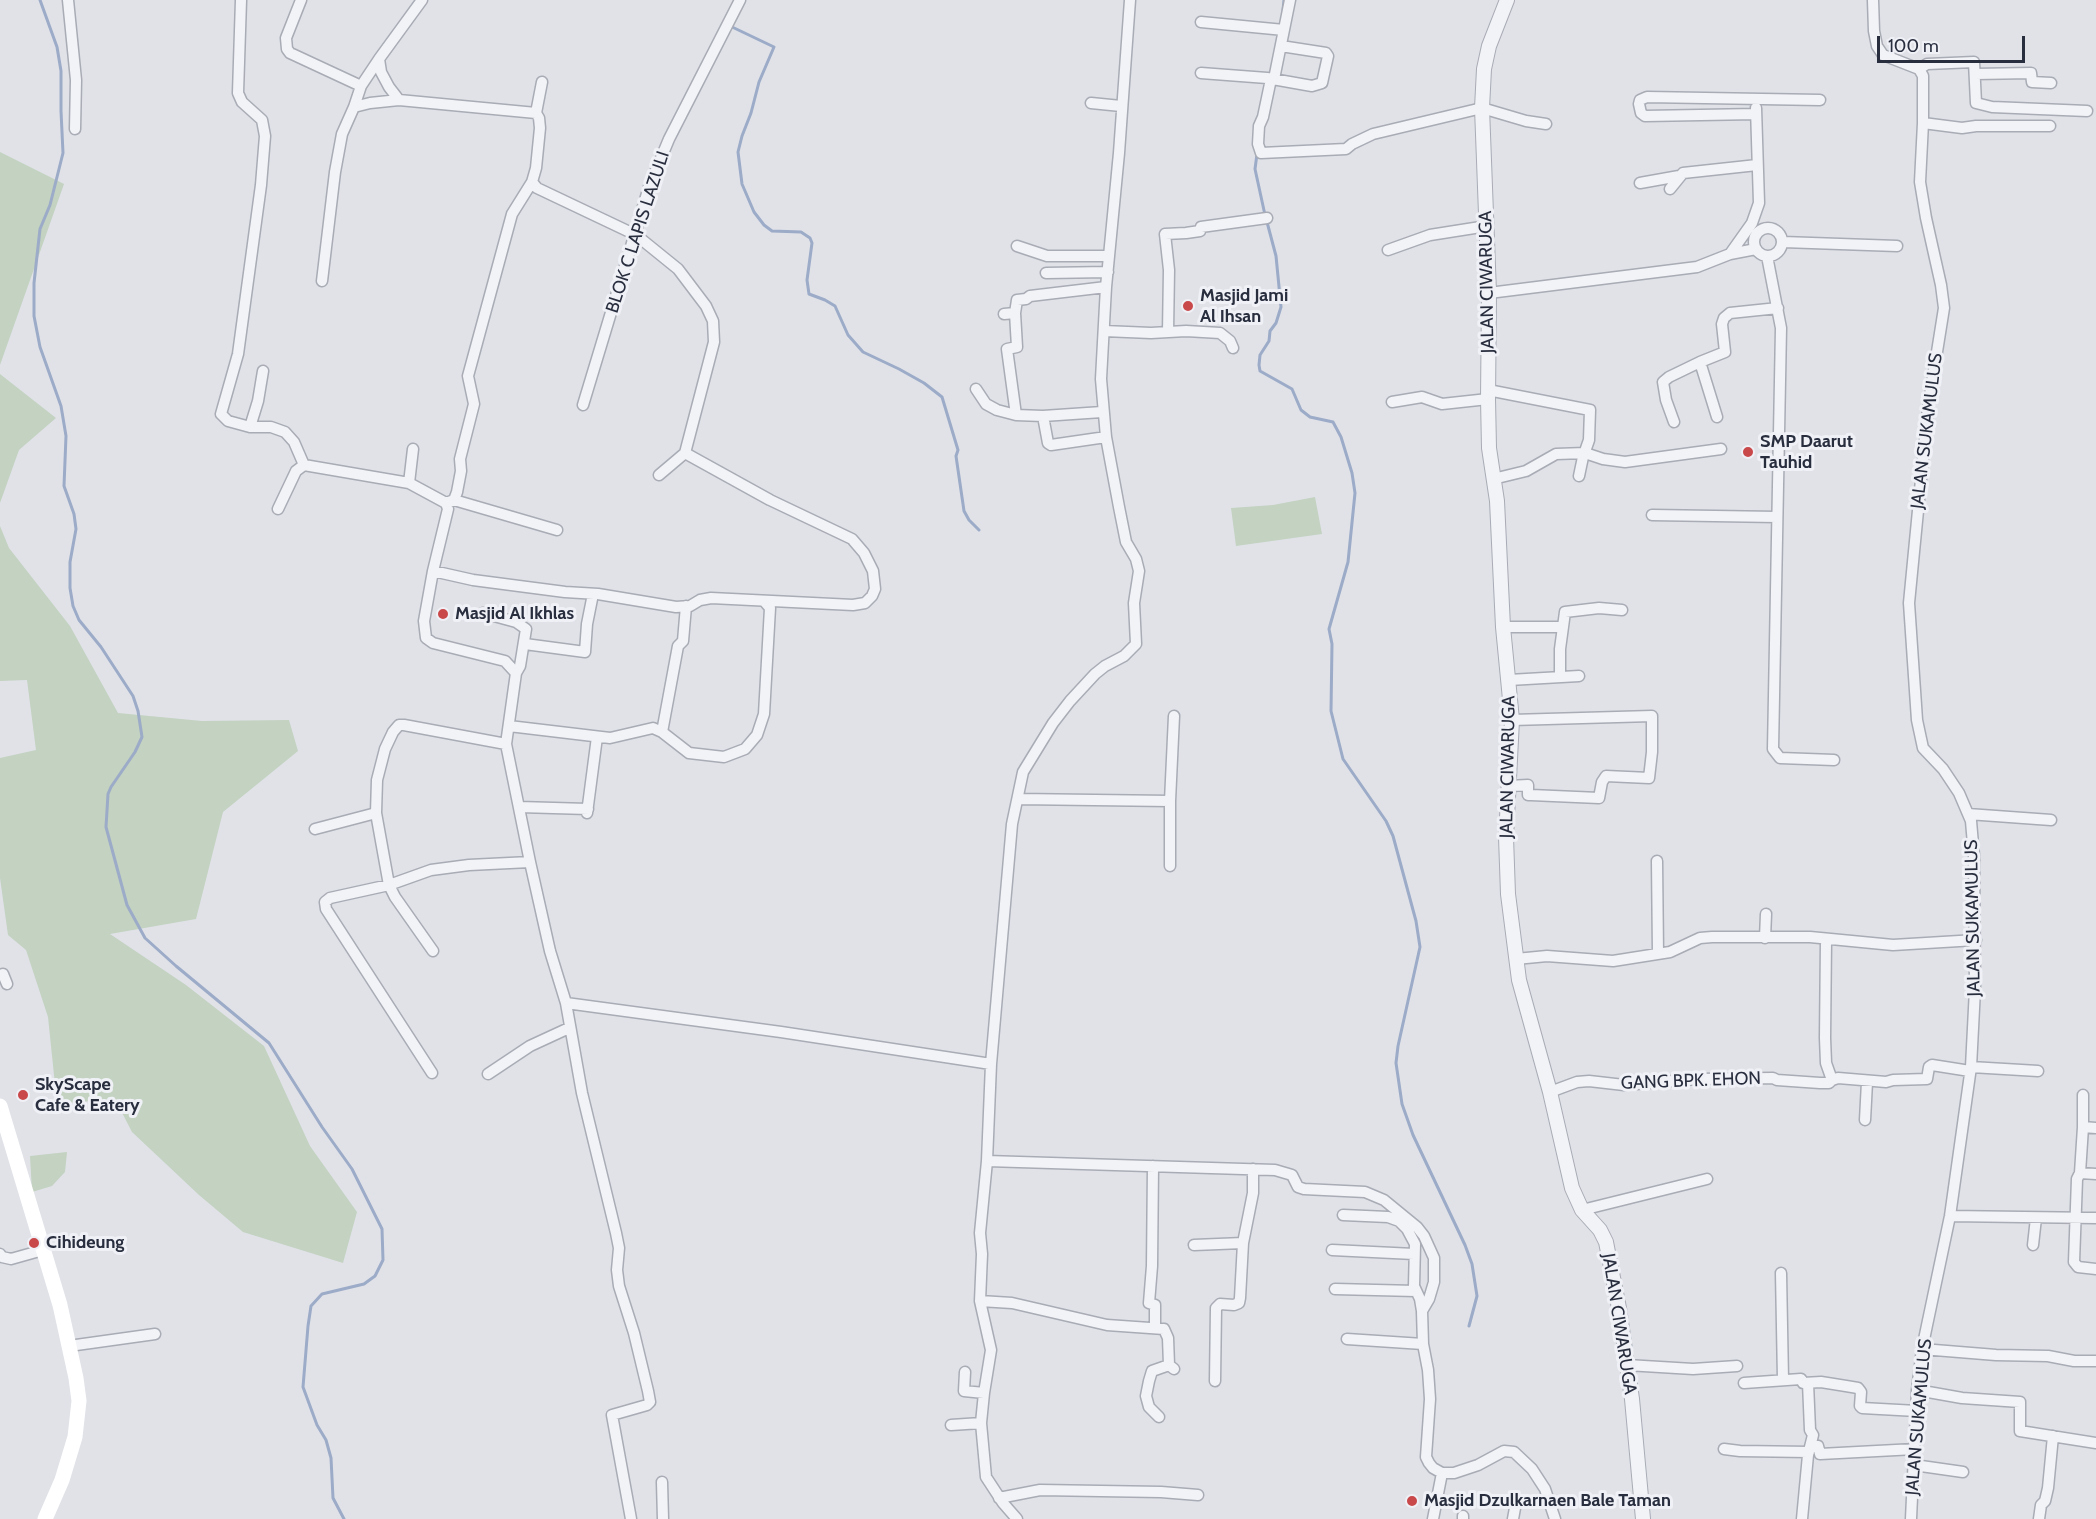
<!DOCTYPE html>
<style>
body{margin:0}
#map{position:relative;width:2096px;height:1519px;overflow:hidden;background:#e0e2e8;font-family:Cabin,sans-serif}
canvas{display:block}
.scale{position:absolute;left:1877px;top:36px;width:148px;height:27px;box-sizing:border-box;border:3px solid #292e3f;border-top:0;padding-left:8px;font-size:18px;line-height:21px;white-space:nowrap;color:#292e3f;-webkit-text-stroke:4px #eff1f6;paint-order:stroke}
</style>
<div id="map">
<canvas width="2096" height="1519"></canvas>
<div class="scale">100 m</div>
</div>
<script>
const c = document.querySelector('canvas').getContext('2d');
c.lineJoin = 'round';
function paint(path, color) { c.fillStyle = color; c.fill(path, 'evenodd'); }
const shape = rows => new Path2D(rows.map(r => 'M' + r).join(''));
function trace(path, color, width, dash) { c.strokeStyle = color; c.lineWidth = width; c.lineCap = dash ? 'butt' : 'round'; c.setLineDash(dash || []); c.stroke(path); }
function write(font, color, halo, rows, align = 'center') {
  c.font = font + ' Cabin,sans-serif'; c.lineWidth = 6; c.setLineDash([]); c.textBaseline = 'middle'; c.strokeStyle = halo; c.fillStyle = color; for (const [text, x, y, turn = 0] of rows) {
    c.save(); c.translate(x, y); c.rotate((+turn || 0) * Math.PI / 180); c.textAlign = isNaN(turn) ? turn : align; if (halo) c.strokeText(text, 0, 0); c.fillText(text, 0, 0); c.restore();
  }
}
paint(shape([
 [0,152,64,184,0,365],
 [0,374,56,418,19,450,0,503],
 [1315,497,1322,534,1236,546,1231,508,1273,505],
 [0,526,9,548,70,626,118,713,202,721,289,720,298,751,223,812,196,919,110,934,186,985,264,1046,310,1146,357,1212,343,1263,243,1232,199,1195,132,1132,115,1099,57,1104,48,1017,26,950,8,935,0,878,0,758,36,750,27,680,0,681],
 [67,1152,65,1172,52,1186,32,1192,30,1156]
]), '#c3d2c1');
trace(shape([
 [40,0,57,47,61,71,61,111,63,153,50,205,40,229,34,283,34,316,40,347,61,406,66,436,64,486,74,514,76,529,70,562,70,588,73,606,79,620,101,647,133,696,138,711,142,737,135,752,111,787,108,794,106,827,127,905,145,938,176,966,269,1043,322,1127,352,1169,382,1229,383,1260,375,1276,364,1284,322,1294,311,1306,308,1326,303,1387,317,1425,326,1440,331,1458,333,1498,344,1519],
 [1283,10,1284,0],
 [730,26,774,47,759,82,751,113,742,136,738,152,742,184,754,212,764,225,772,231,801,232,810,238,812,243,807,280,809,294,825,300,835,306,848,335,863,352,899,369,924,383,942,397,958,450,956,456,964,511,969,520,979,530],
 [1257,154,1255,169,1265,215],
 [1267,222,1276,256,1281,307,1276,323,1270,331,1269,341,1260,355,1259,365,1260,371,1292,389,1301,410,1310,417,1333,422,1341,437,1352,473,1355,493,1348,562,1329,629,1332,644,1331,711,1343,759,1386,821,1393,836,1416,921,1420,947,1398,1046,1396,1063,1402,1104,1413,1135,1465,1245,1472,1264,1477,1296,1469,1326]
]), '#9cabc7', 3);
const minor = shape([
 [68,0,76,80,75,129],
 [241,0,238,93,242,102,262,120,265,136,261,185,238,354,221,414,228,421,250,427,271,427,285,432,294,442,304,465,409,483,446,503,448,509,433,571,424,621,426,638,433,643,505,661,516,673,506,744,530,862,550,951,566,1003,582,1093,616,1233,619,1248,617,1270,619,1286,634,1333,648,1391,650,1402,647,1405,612,1415,631,1519],
 [301,0,286,38,287,49,290,53,361,86],
 [422,0,379,59,381,72,389,87,399,100,536,113],
 [1873,0,1874,31,1877,46,1883,55,1919,69,1923,76,1923,123,1920,182,1926,218,1941,285,1944,308,1928,408,1909,603,1917,720,1923,748,1943,769,1959,793,1971,821,1974,856,1975,989,1971,1067,1950,1216,1922,1349,1917,1390,1911,1519],
 [1201,22,1284,30],
 [1919,69,1927,64,1974,62,1976,103,1992,107,2087,111],
 [1201,73,1267,78,1312,86,1322,83,1328,56,1326,53,1281,46],
 [1975,74,2031,73,2032,82,2051,83],
 [1271,79,1263,117,1259,126,1258,144,1261,153,1346,149,1352,144,1373,134,1482,108,1526,121,1546,124],
 [1274,79,1290,0],
 [1091,103,1121,106],
 [354,107,370,103,399,100],
 [1756,114,1645,116,1641,113,1639,104,1640,100,1647,97,1820,100],
 [1923,123,1962,128,1976,126,2050,126],
 [1640,183,1679,176],
 [1670,189,1683,173,1757,165],
 '1754 242a14 14 0 1 1 28 0a14 14 0 1 1-28 0Z',
 [1783,242,1897,246],
 [1017,246,1047,256,1109,256],
 [1388,250,1430,235,1487,226],
 [1730,254,1752,223,1759,203,1756,108],
 [1767,256,1781,328,1773,749,1780,758,1834,760],
 [1046,273,1108,272],
 [322,281,335,172,342,134,354,107,361,86,379,59],
 [1489,293,1697,267,1730,254,1756,249],
 [1015,313,1017,347,1007,349,1016,415],
 [1004,314,1015,313,1017,300,1026,299,1030,296,1106,287],
 [1104,331,1151,333,1186,331,1220,333,1230,341,1233,348],
 [1168,332,1169,270,1165,234,1186,233,1200,231,1201,227,1267,218],
 [1700,362,1725,352,1722,324,1724,318,1730,313,1778,308],
 [976,389,986,404,997,410,1016,415,1043,416,1102,412],
 [1488,390,1590,410,1589,440,1583,457,1579,476],
 [1392,402,1422,397,1442,404,1488,399],
 [583,405,649,187,669,139,740,0],
 [1043,416,1048,443,1051,445,1106,437],
 [1674,422,1666,400,1663,382,1669,377,1700,362,1717,417],
 [250,427,258,401,263,371],
 [659,475,685,453],
 [1493,479,1526,471,1556,454,1585,453,1603,459,1625,462,1721,449],
 [409,483,413,449],
 [454,500,557,530],
 [446,503,454,500,457,492,461,471,460,459,474,404,468,376,512,214,532,182],
 [278,509,296,471,304,465],
 [1652,515,1777,517],
 [433,571,473,580,565,592,598,594,676,607,690,606,700,600,711,598,853,605,865,603,872,596,875,589,873,571,864,553,852,539,770,500,685,453,714,342,713,321,706,306,678,269,636,235,537,188,532,182,536,168,540,128,539,118,536,113,542,82],
 [483,613,516,622,526,629,520,666,516,673],
 [1503,627,1562,627],
 [525,644,585,652,587,624,593,594],
 [1560,676,1560,649,1565,612,1599,608,1622,610],
 [1509,680,1579,676],
 [509,726,610,738,653,728,662,732,689,753,724,757,745,749,757,735,764,714,770,608,764,601],
 [662,732,678,646,683,641,686,606],
 [1508,786,1528,785,1528,795,1531,795,1599,798,1602,782,1606,776,1649,778,1652,752,1652,716,1512,720],
 [1018,799,1170,801],
 [519,807,588,809],
 [587,813,597,737],
 [1968,814,2051,820],
 [315,829,376,813],
 [1657,861,1658,954],
 [1170,866,1170,801,1174,716],
 [1765,938,1766,914],
 [1826,940,1825,1038,1826,1063,1832,1080,1838,1078,1886,1082,1893,1080,1927,1079,1929,1067,1932,1065,1970,1071],
 [433,951,395,897,389,885,376,813,377,780,385,749,393,732,399,725,404,725,506,744],
 [1516,959,1547,956,1613,961,1670,952,1700,938,1712,937,1810,937,1893,945,1976,940],
 [0,975,3,974,7,984],
 [566,1003,781,1032,991,1064],
 [1971,1067,2038,1071],
 [432,1073,326,909,325,902,330,898,389,885,431,870,469,865,530,862],
 [488,1074,530,1046,569,1028],
 [1550,1092,1577,1082,1589,1081,1624,1085,1697,1079,1773,1078,1777,1080,1820,1083,1829,1083,1832,1080],
 [1865,1120,1867,1082],
 [2083,1127,2096,1128],
 [987,1161,1275,1170,1292,1175,1298,1187,1304,1189,1365,1192,1384,1200,1417,1227,1424,1236,1434,1258,1434,1282,1429,1299,1422,1311,1423,1344,1428,1370,1430,1399,1426,1457,1429,1463,1433,1468,1442,1473,1454,1473,1478,1465,1504,1451,1514,1452,1532,1469,1545,1489,1555,1519],
 [1153,1166,1152,1266,1149,1303,1155,1305,1155,1327],
 [2080,1173,2083,1127,2083,1095],
 [2096,1174,2080,1173,2077,1179,2074,1262,2078,1267,2096,1269],
 [1582,1210,1707,1179],
 [1343,1215,1388,1217,1399,1221,1407,1229,1415,1244,1414,1286,1420,1299,1422,1311],
 [1950,1216,2096,1218],
 [1194,1245,1243,1243],
 [2033,1245,2036,1218],
 [1332,1250,1414,1254],
 [0,1254,2,1257,11,1259,43,1250],
 [1781,1273,1783,1380],
 [1335,1289,1416,1291],
 [980,1301,1012,1303,1107,1325,1164,1329,1168,1338,1169,1365,1174,1369],
 [1347,1339,1423,1344],
 [69,1346,155,1334],
 [1922,1349,1996,1355,2048,1356,2074,1361,2096,1361],
 [1627,1365,1693,1369,1737,1366],
 [965,1372,964,1391,984,1393],
 [1215,1381,1216,1308,1220,1304,1234,1305,1239,1303,1240,1298,1243,1243,1253,1193,1253,1169],
 [1744,1383,1801,1379,1803,1383,1821,1382,1846,1386,1858,1388,1861,1392,1860,1406,1862,1408,1917,1411],
 [1917,1390,1962,1398,2020,1402,2020,1431,2096,1443],
 [1159,1417,1149,1407,1146,1396,1149,1381,1152,1371,1169,1365],
 [951,1425,981,1423],
 [1812,1445,1818,1446,1820,1454,1915,1449],
 [1724,1449,1740,1451,1809,1452],
 [1914,1465,1963,1472],
 [662,1482,663,1519],
 [999,1498,1040,1490,1161,1492,1198,1495],
 [1017,1519,1003,1503,986,1477,981,1423,984,1393,991,1350,980,1301,982,1254,980,1233,987,1161,991,1064,1012,824,1023,772,1053,723,1070,701,1095,674,1105,666,1124,656,1136,644,1134,603,1139,571,1136,559,1126,542,1119,507,1106,437,1101,379,1106,287,1119,153,1130,0],
 [1433,1519,1442,1473],
 [1463,1519,1463,1516],
 [1513,1519,1515,1508],
 [1802,1519,1808,1455,1813,1435,1810,1430,1808,1383],
 [2039,1519,2041,1505,2045,1501,2048,1488,2053,1436]
]);
const tertiary = shape([
 [1507,0,1489,46,1484,69,1482,108,1489,293,1488,399,1489,448,1497,501,1503,627,1512,720,1506,837,1508,894,1519,980,1550,1092,1572,1188,1582,1210,1600,1230,1606,1242,1619,1308,1632,1399,1643,1519]
]);
trace(minor, '#a9acb5', 13);
trace(tertiary, '#a9acb5', 16);
trace(minor, '#f2f3f7', 10);
trace(tertiary, '#f2f3f7', 14);
trace(shape([
 [0,1106,60,1305,76,1378,79,1401,75,1437,62,1480,45,1519]
]), '#fff', 15);
for (const [x, y, r, color] of [
 [1188,306,6,"#c9484a"],
 [1748,452,6,"#c9484a"],
 [443,614,6,"#c9484a"],
 [23,1095,6,"#c9484a"],
 [34,1243,6,"#c9484a"],
 [1412,1501,6,"#c9484a"]
]) { const dot = new Path2D(); dot.arc(x, y, r, 0, 2 * Math.PI); c.fillStyle = color; c.fill(dot); trace(dot, '#eff1f6', 2); }
write('18px', '#292e3f', '#eff1f6', [
 ["BLOK C LAPIS LAZULI",638,232,-72],
 ["JALAN CIWARUGA",1487,282,-91],
 ["JALAN SUKAMULUS",1927,431,-83],
 ["JALAN CIWARUGA",1508,767,-89],
 ["JALAN SUKAMULUS",1973,918,-91],
 ["GANG BPK. EHON",1691,1081,-2],
 ["JALAN CIWARUGA",1619,1324,81],
 ["JALAN SUKAMULUS",1919,1417,-85]
]);
write('bold 18px', '#292e3f', '#eff1f6', [
 ["Masjid Jami",1200,296],
 ["Al Ihsan",1200,317],
 ["SMP Daarut",1760,442],
 ["Tauhid",1760,463],
 ["Masjid Al Ikhlas",455,614],
 ["SkyScape",35,1085],
 ["Cafe & Eatery",35,1106],
 ["Cihideung",46,1243],
 ["Masjid Dzulkarnaen Bale Taman",1424,1501]
], 'left');
</script>
